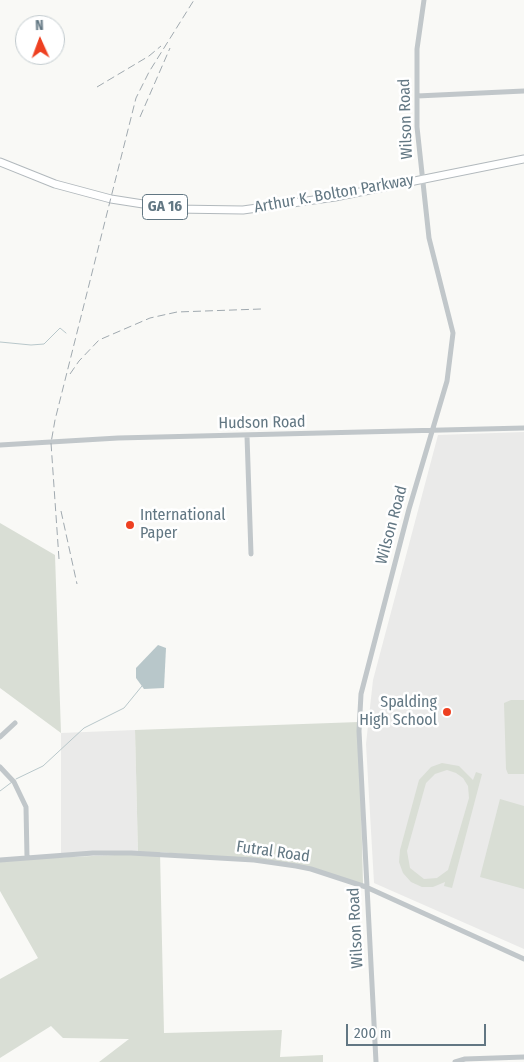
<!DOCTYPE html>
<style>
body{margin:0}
#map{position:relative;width:524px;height:1062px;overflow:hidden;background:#f9f9f6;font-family:"Fira Sans Condensed",sans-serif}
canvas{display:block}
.north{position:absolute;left:15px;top:15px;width:50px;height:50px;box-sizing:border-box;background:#fff;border:1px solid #c0c9cd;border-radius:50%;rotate:358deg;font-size:14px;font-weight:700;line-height:20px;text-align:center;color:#627783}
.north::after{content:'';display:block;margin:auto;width:18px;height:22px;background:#ee4021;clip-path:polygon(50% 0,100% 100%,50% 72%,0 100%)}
.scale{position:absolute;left:346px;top:1024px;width:140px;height:22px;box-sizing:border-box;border:2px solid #627783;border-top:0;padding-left:6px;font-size:15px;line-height:18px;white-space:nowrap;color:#627783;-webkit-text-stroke:4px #fff;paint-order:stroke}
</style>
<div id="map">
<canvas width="524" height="1062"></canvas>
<div class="north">N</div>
<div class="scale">200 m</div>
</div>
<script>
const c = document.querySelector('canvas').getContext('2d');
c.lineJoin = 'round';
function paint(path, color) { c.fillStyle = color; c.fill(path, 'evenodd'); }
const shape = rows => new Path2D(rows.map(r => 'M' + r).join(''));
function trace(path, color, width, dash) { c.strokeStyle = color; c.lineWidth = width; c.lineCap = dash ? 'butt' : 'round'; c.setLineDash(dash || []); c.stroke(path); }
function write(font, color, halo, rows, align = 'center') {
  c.font = font + ' "Fira Sans Condensed",sans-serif'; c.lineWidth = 5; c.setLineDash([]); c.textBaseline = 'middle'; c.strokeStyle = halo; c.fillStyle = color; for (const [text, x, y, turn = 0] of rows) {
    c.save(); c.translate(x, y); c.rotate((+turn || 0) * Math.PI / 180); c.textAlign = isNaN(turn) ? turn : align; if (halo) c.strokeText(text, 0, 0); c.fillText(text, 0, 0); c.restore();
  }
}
paint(shape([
 [524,432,524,949,374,883,366,744,373,680,438,435],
 [135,730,138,854,61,857,61,733]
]), '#eaeae9');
paint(shape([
 [0,523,55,555,61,733,0,688],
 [511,700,524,700,524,774,508,774,506,769,504,703],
 [359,722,363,884,306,866,160,852,164,1033,282,1030,280,1057,323,1055,323,1062,99,1062,129,1039,63,1038,51,1026,0,1058,0,979,38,958,0,891,0,860,138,854,135,730],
 [442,763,459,766,473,780,476,772,482,774,452,888,444,886,445,882,433,887,422,887,411,882,403,873,399,862,400,850,419,780,431,767],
 [447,770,456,773,463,778,468,786,469,798,448,870,437,878,424,879,410,868,407,851,426,783,435,774],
 [500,799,524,806,524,889,480,877]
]), '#d9ded5');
paint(shape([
 [158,645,166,648,164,688,144,689,136,678,136,668]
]), '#b8c7ca');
trace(shape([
 [0,342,31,345,44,344,60,328,66,333],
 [16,779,43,766,84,728,124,708,142,686],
 [0,791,12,782]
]), '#b8c7ca', 1);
const major = shape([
 [0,162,55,184,111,199,175,209,243,210,335,197,524,159]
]);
trace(major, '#b2b9bd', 9);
trace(shape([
 [417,96,524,91],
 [247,436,251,554],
 [0,445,118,438,524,428],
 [0,737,15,723],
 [0,767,14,782,26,807,27,857],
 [0,860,93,853,131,853,254,860,296,866,311,869,366,887,524,959],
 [376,1062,359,731,361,694,409,509,447,381,453,333,429,238,417,127,417,49,424,0],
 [455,1062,465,1059,524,1057]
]), '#c1c7ca', 5);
trace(major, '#fff', 7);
trace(shape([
 [97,87,149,56,161,46],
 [140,117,170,48],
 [70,374,79,361,99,340,150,318,177,312,261,309],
 [61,511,77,584],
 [59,559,51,443,55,420,136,98,149,72,194,0]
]), '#a0a9af', 1, [8, 4]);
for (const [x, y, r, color] of [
 [130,525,5,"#ee4021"],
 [447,712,5,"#ee4021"]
]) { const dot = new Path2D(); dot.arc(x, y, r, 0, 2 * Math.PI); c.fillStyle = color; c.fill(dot); trace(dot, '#fff', 2); }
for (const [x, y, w] of [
 [165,207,45]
]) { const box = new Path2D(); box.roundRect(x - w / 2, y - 12.5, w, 25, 4); c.fillStyle = '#fff'; c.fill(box); trace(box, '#627783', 1); }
write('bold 15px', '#627783', null, [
 ["GA 16",165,207]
]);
write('16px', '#627783', '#fff', [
 ["Wilson Road",406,119,-92],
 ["Arthur K. Bolton Parkway",334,194,-10],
 ["Hudson Road",262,423,-1],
 ["Wilson Road",392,525,-75],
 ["Futral Road",273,852,8],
 ["Wilson Road",356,928,-93]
]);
write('16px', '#627783', '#fff', [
 ["International",140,516],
 ["Paper",140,534],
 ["Spalding",437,703,"right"],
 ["High School",437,721,"right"]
], 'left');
</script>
